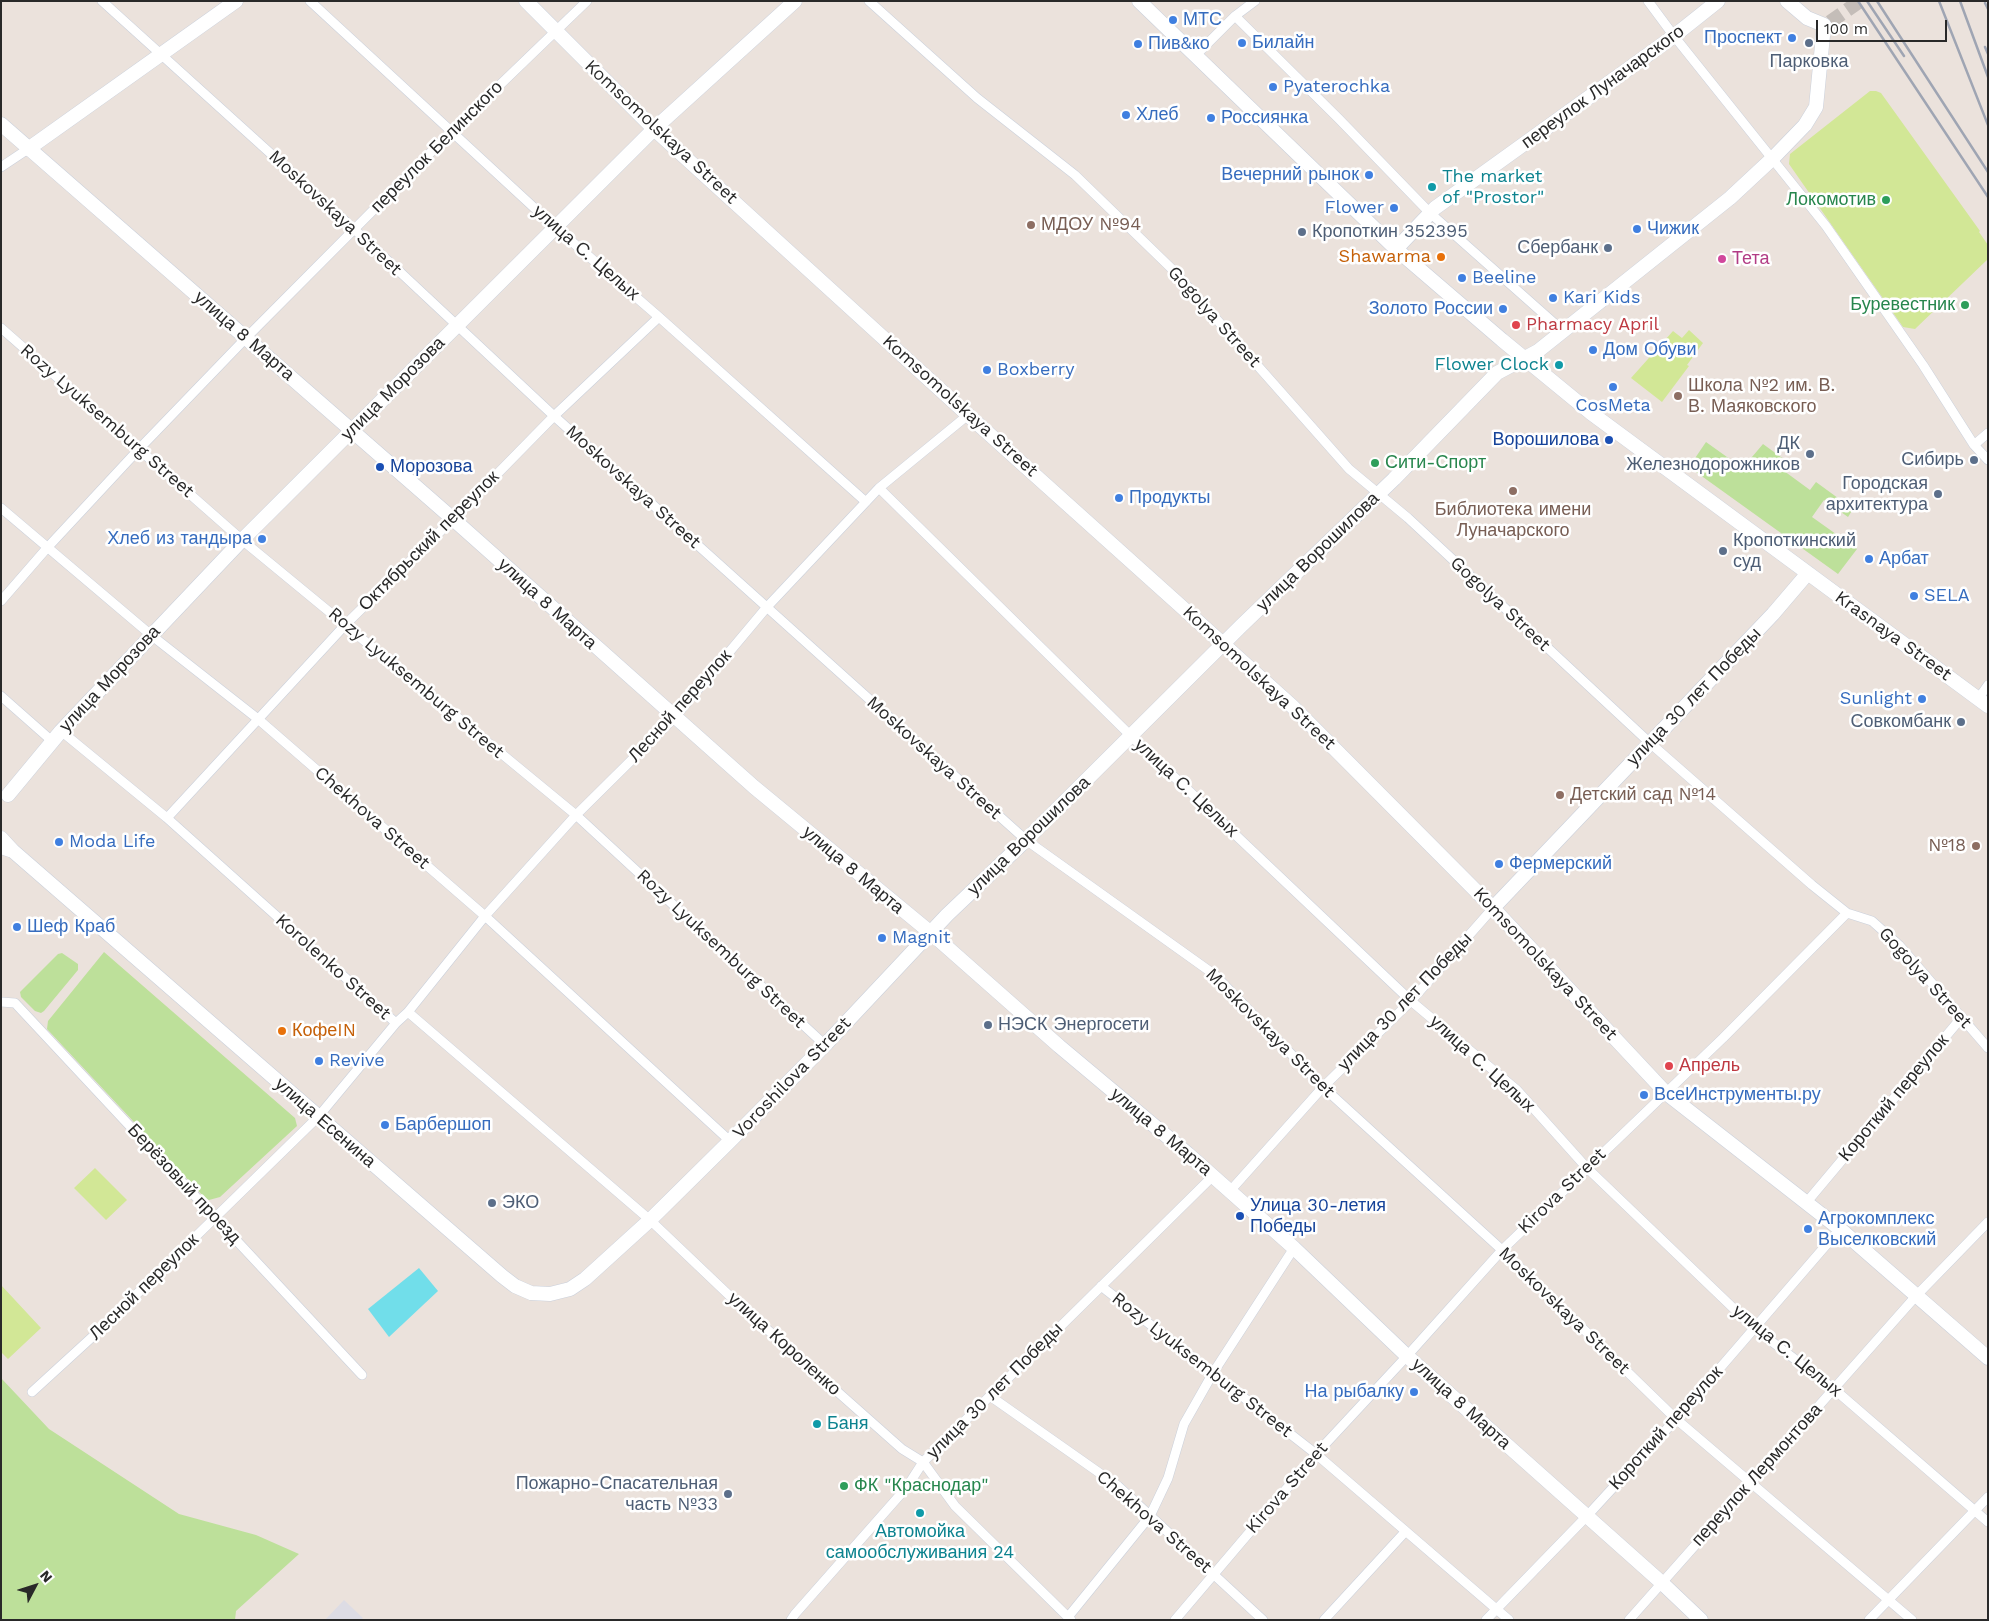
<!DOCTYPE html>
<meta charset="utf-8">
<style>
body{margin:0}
#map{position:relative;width:1989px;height:1621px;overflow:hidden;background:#ebe2dc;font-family:"Work Sans",sans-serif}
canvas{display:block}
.frame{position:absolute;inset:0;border:2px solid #292929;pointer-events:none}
.north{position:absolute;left:10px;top:1561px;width:50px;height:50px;-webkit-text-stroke:4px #fff;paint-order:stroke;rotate:50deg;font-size:14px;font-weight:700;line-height:20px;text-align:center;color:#292929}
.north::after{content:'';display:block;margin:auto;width:18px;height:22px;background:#292929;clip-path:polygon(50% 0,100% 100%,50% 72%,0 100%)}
.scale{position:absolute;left:1816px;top:20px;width:131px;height:22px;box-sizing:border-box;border:2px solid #292929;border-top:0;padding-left:6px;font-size:15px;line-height:18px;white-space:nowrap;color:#292929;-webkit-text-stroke:4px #fff;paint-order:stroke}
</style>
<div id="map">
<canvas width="1989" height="1621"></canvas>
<div class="frame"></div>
<div class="north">N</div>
<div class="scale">100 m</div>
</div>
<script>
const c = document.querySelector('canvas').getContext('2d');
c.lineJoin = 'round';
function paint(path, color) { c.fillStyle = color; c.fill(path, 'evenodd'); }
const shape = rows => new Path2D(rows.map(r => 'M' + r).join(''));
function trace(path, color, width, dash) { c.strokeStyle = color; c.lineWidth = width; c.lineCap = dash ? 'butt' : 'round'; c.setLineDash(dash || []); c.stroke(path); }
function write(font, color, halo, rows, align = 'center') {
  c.font = font + ' "Work Sans",sans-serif'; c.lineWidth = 5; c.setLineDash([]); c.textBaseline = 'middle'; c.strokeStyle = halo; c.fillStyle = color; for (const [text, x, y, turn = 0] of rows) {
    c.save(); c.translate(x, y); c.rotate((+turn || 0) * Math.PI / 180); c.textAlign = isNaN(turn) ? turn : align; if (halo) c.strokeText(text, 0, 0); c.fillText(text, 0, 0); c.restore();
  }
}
paint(shape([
 [344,1600,363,1618,361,1620,325,1620]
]), '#dddce4');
paint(shape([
 [1706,442,1734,462,1739,459,1739,465,1743,466,1745,464,1746,464,1763,444,1785,460,1780,468,1810,490,1816,482,1853,509,1848,517,1824,500,1812,517,1857,549,1838,574,1689,467],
 [104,952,295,1118,297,1126,220,1197,209,1200,205,1198,47,1029,48,1021],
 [62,953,78,964,78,970,44,1011,41,1013,35,1011,21,997,20,992,58,954],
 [1,1378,49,1429,179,1514,256,1535,299,1554,236,1611,235,1620,1,1620]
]), '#bde09a');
paint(shape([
 [1870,91,1876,91,1881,93,1980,231,1979,232,1988,245,1988,259,1915,329,1903,327,1789,164,1790,154],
 [1689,330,1703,343,1687,365,1689,366,1662,402,1631,378,1673,331,1682,338],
 [95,1168,127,1200,106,1220,74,1188],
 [1,1285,41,1328,8,1359,1,1352]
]), '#d2e796');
paint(shape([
 [419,1268,438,1291,389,1337,368,1309]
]), '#71deea');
trace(shape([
 [1830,22,1860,1]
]), '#c4bdb8', 14, [14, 7]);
const street = shape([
 [102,1,354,229,554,416,1026,840,1215,975,1323,1087,1502,1250,1676,1419,1912,1620],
 [310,1,555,227,659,317,866,502],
 [869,1,977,98,1075,175,1173,270,1349,469,1408,518,1650,743,1812,885,1847,913,1872,921,1899,945,1988,1048],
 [1648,1,1674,36,1826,226,1923,365,1974,445,1988,460],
 [1235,16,1339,119,1430,213,1563,331],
 [1195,56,1235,16,1255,1],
 [1,167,28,149],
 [1,328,242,540,576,815,825,1045],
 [1974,445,1988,433],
 [879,488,1131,736,1411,1001,1517,1090,1586,1167,1754,1328,1834,1389,1988,1522],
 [1,508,151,635,258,719,485,916,730,1141],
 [1,601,47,548,139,449,246,338,451,132,587,1],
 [1,696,52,741],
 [1978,699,1988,685],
 [61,731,167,818,396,1023,408,1012,485,916,576,815,674,718,767,607,879,488,968,415],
 [167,818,346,624,453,519,554,416,659,317],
 [1,1002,15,1003,362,1375],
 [408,1012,650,1220,733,1299,902,1449,923,1462,955,1506,1071,1620],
 [1230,1191,1323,1087,1411,1001,1493,908],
 [1806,1203,1962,1017],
 [1101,1286,1316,1454,1509,1620],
 [32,1392,102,1328,318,1117,396,1023],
 [990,1396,1118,1486,1263,1620],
 [1068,1617,1150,1516,1168,1478,1184,1424,1213,1373,1294,1248],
 [791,1620,795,1614,907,1487,923,1462,1213,1176],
 [1175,1620,1316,1454,1407,1356,1502,1250,1723,1038,1847,913],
 [1324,1620,1405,1532],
 [1486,1620,1587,1516,1676,1419,1840,1229],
 [1629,1620,1916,1296,1988,1222],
 [1869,1620,1988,1497]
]);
const secondary = shape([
 [526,1,654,129,968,415,1292,706,1493,908,1666,1093,1840,1229,1988,1358],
 [1139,1,1396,249,1502,340,1591,413,1988,706],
 [1787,1,1807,18,1824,25],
 [1,124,453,519,754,787,931,933,1059,1046,1188,1154,1294,1248,1407,1356,1662,1583,1701,1620],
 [28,149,236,1],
 [1396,249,1435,208,1674,36,1718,1],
 [8,795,61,731,242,540,654,129,795,1],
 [1,838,13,851,1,847],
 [13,851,502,1276,515,1286,531,1293,550,1294,570,1289,585,1279,650,1220,730,1141,825,1045,947,915,1026,840,1241,626,1394,479,1497,373,1538,351,1730,198,1773,158,1805,125,1816,107,1824,25],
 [1493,908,1773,614,1808,573]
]);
trace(street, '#cad0db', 10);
trace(secondary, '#cad0db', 15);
trace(street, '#fff', 9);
trace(secondary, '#fff', 14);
trace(shape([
 [1858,1,1988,197],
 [1867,1,1904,56],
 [1877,1,1988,172],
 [1939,1,1988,125],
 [1960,1,1988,77],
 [1985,3,1988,9],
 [1985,47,1988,54]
]), '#9fa5b3', 2.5);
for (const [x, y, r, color] of [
 [1173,20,5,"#3f7fe0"],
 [1792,38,5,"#3f7fe0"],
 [1242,43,5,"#3f7fe0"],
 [1809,43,5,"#5c6f8a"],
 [1138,44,5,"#3f7fe0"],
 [1273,87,5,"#3f7fe0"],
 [1126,115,5,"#3f7fe0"],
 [1211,118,5,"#3f7fe0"],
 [1369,175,5,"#3f7fe0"],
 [1432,187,5,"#0f9aa8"],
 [1886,200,5,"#2e9e5b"],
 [1394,208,5,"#3f7fe0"],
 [1031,225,5,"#8d6e63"],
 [1637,229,5,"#3f7fe0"],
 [1302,232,5,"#5c6f8a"],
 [1608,248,5,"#5c6f8a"],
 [1441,257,5,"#e8710a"],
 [1722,259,5,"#d1479c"],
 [1462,278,5,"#3f7fe0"],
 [1553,298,5,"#3f7fe0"],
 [1965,305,5,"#2e9e5b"],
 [1503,309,5,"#3f7fe0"],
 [1516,325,5,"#e0444e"],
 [1593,350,5,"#3f7fe0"],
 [1559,365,5,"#0f9aa8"],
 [987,370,5,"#3f7fe0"],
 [1613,387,5,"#3f7fe0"],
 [1678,396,5,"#8d6e63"],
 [1609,440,5,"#1a4fb4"],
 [1810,454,5,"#5c6f8a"],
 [1974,460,5,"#5c6f8a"],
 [1375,463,5,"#2e9e5b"],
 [380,467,5,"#1a4fb4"],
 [1513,491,5,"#8d6e63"],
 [1938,494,5,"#5c6f8a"],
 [1119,498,5,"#3f7fe0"],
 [262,539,5,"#3f7fe0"],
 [1723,551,5,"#5c6f8a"],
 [1869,559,5,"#3f7fe0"],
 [1914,596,5,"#3f7fe0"],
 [1922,699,5,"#3f7fe0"],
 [1961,722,5,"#5c6f8a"],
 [1560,795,5,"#8d6e63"],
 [59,842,5,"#3f7fe0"],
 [1976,846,5,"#8d6e63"],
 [1499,864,5,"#3f7fe0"],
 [17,927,5,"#3f7fe0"],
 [882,938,5,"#3f7fe0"],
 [988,1025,5,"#5c6f8a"],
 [282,1031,5,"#e8710a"],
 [319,1061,5,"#3f7fe0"],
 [1669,1066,5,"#e0444e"],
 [1644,1095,5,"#3f7fe0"],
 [385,1125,5,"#3f7fe0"],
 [492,1203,5,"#5c6f8a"],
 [1240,1216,5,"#1a4fb4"],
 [1808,1229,5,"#3f7fe0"],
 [1414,1392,5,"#3f7fe0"],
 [817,1424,5,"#0f9aa8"],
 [844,1486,5,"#2e9e5b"],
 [728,1494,5,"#5c6f8a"],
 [920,1513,5,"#0f9aa8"]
]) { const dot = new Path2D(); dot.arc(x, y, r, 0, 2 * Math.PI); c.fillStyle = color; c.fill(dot); trace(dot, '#fff', 2); }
write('18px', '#366cbe', '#fff', [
 ["МТС",1183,20],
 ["Проспект",1782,38,"right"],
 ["Билайн",1252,43],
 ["Пив&ко",1148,44],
 ["Pyaterochka",1283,87],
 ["Хлеб",1136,115],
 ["Россиянка",1221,118],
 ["Вечерний рынок",1359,175,"right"],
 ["Flower",1384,208,"right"],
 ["Чижик",1647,229],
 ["Beeline",1472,278],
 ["Kari Kids",1563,298],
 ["Золото России",1493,309,"right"],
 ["Дом Обуви",1603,350],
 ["Boxberry",997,370],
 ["CosMeta",1613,406,"center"],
 ["Продукты",1129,498],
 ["Хлеб из тандыра",252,539,"right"],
 ["Арбат",1879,559],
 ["SELA",1924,596],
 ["Sunlight",1912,699,"right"],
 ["Moda Life",69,842],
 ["Фермерский",1509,864],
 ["Шеф Краб",27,927],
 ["Magnit",892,938],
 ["Revive",329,1061],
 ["ВсеИнструменты.ру",1654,1095],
 ["Барбершоп",395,1125],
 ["Агрокомплекс",1818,1219],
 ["Выселковский",1818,1240],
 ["На рыбалку",1404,1392,"right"]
], 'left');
write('18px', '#4e5e75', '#fff', [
 ["Парковка",1809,62,"center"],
 ["Кропоткин 352395",1312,232,"left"],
 ["Сбербанк",1598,248],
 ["ДК",1800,444],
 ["Железнодорожников",1800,465],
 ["Сибирь",1964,460],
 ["Городская",1928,484],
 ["архитектура",1928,505],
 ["Кропоткинский",1733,541,"left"],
 ["суд",1733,562,"left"],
 ["Совкомбанк",1951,722],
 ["НЭСК Энергосети",998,1025,"left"],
 ["ЭКО",502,1203,"left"],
 ["Пожарно-Спасательная",718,1484],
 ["часть №33",718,1505]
], 'right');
write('18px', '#292929', '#fff', [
 ["переулок Луначарского",1603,87,-36],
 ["Komsomolskaya Street",661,132,43],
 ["переулок Белинского",437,147,-45],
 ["Moskovskaya Street",335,213,43],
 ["улица С. Целых",586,253,41],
 ["Gogolya Street",1214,317,48],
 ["улица 8 Марта",244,336,41],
 ["улица Морозова",393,389,-45],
 ["Komsomolskaya Street",960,406,42],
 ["Rozy Lyuksemburg Street",107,421,41],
 ["Moskovskaya Street",633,487,42],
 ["Октябрьский переулок",429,541,-45],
 ["улица Ворошилова",1318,552,-44],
 ["улица 8 Марта",547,604,42],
 ["Gogolya Street",1500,604,43],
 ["Krasnaya Street",1893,636,36],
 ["Komsomolskaya Street",1259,678,43],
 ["улица Морозова",110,679,-47],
 ["Rozy Lyuksemburg Street",416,683,40],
 ["улица 30 лет Победы",1694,697,-46],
 ["Лесной переулок",680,706,-48],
 ["Moskovskaya Street",934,758,42],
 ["улица С. Целых",1186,788,43],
 ["Chekhova Street",372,818,41],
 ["улица Ворошилова",1029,836,-44],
 ["улица 8 Марта",853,870,40],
 ["Rozy Lyuksemburg Street",721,949,43],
 ["Komsomolskaya Street",1545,964,47],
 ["Korolenko Street",333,967,42],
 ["Gogolya Street",1925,978,48],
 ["улица 30 лет Победы",1405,1002,-46],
 ["Moskovskaya Street",1270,1033,45],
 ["улица С. Целых",1482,1064,42],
 ["Voroshilova Street",792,1078,-46],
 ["Короткий переулок",1894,1098,-50],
 ["улица Есенина",325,1123,41],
 ["улица 8 Марта",1161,1132,40],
 ["Берёзовый проезд",184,1184,47],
 ["Kirova Street",1562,1191,-44],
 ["Лесной переулок",144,1287,-44],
 ["Moskovskaya Street",1564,1311,44],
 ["улица Короленко",784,1344,42],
 ["улица С. Целых",1787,1351,39],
 ["Rozy Lyuksemburg Street",1202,1365,38],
 ["улица 30 лет Победы",995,1391,-45],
 ["улица 8 Марта",1461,1404,42],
 ["Короткий переулок",1666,1428,-48],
 ["переулок Лермонтова",1757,1475,-48],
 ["Kirova Street",1287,1488,-49],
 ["Chekhova Street",1154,1522,41]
]);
write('18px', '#0d838f', '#fff', [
 ["The market",1442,177],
 ["of \"Prostor\"",1442,198],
 ["Flower Clock",1549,365,"right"],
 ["Баня",827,1424],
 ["Автомойка",920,1532,"center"],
 ["самообслуживания 24",920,1553,"center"]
], 'left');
write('18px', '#27864d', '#fff', [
 ["Локомотив",1876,200],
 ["Буревестник",1955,305],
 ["Сити-Спорт",1385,463,"left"],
 ["ФК \"Краснодар\"",854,1486,"left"]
], 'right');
write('18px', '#785e54', '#fff', [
 ["МДОУ №94",1041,225],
 ["Школа №2 им. В.",1688,386],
 ["В. Маяковского",1688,407],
 ["Библиотека имени",1513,510,"center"],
 ["Луначарского",1513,531,"center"],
 ["Детский сад №14",1570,795],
 ["№18",1966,846,"right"]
], 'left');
write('18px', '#c56008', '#fff', [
 ["Shawarma",1431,257],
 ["КофеIN",292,1031,"left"]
], 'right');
write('18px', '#b23c85', '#fff', [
 ["Тета",1732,259]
], 'left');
write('18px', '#be3a42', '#fff', [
 ["Pharmacy April",1526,325],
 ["Апрель",1679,1066]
], 'left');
write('18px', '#164399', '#fff', [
 ["Ворошилова",1599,440,"right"],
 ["Морозова",390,467],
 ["Улица 30-летия",1250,1206],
 ["Победы",1250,1227]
], 'left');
</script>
